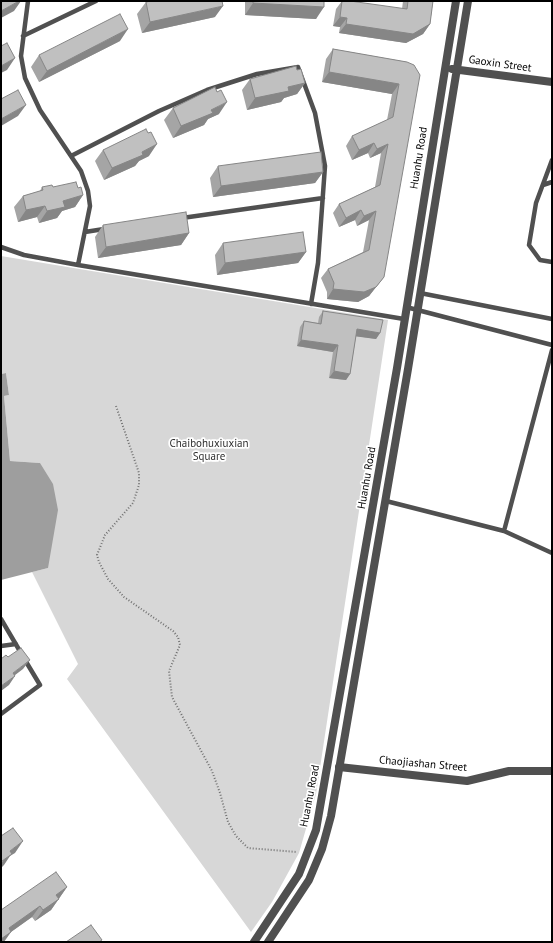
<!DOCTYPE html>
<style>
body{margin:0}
#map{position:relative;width:553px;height:943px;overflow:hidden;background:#fff;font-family:"PT Sans",sans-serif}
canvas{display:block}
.frame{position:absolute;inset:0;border:2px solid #000;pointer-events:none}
</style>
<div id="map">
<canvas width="553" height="943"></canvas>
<div class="frame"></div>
</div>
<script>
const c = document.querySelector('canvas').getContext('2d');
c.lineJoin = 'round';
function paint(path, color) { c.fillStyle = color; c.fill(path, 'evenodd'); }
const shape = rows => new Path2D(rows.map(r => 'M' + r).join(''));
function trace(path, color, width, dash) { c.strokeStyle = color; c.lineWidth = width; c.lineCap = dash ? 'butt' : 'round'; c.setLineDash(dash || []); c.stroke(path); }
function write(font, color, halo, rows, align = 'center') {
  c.font = font + ' "PT Sans",sans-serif'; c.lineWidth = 3.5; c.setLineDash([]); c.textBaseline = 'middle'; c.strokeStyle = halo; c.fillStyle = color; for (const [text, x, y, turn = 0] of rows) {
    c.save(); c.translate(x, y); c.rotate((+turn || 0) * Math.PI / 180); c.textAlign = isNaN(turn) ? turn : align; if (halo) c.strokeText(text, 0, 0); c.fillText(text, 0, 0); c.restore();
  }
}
paint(shape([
 [1,256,388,320,316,794,299,853,272,902,251,932,67,679,78,664,32,572,48,568,40,463,10,461,4,396,9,395,6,373,1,374]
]), '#d7d7d7');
paint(shape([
 [6,373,9,395,4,396,10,461,40,463,53,484,58,510,48,568,1,580,1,374]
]), '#9e9e9e');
trace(shape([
 [116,406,139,473,139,485,133,503,105,535,97,555,99,562,108,579,124,597,173,631,178,637,180,645,169,671,172,697,212,771,220,793,228,822,236,836,248,848,297,852]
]), '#727272', 2, [1, 2]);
trace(shape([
 [28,1,21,56,25,78,40,110,81,171,88,191,90,206,78,265],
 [23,36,96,1],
 [71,156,159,111,207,90,257,74,298,67,315,113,325,166,318,263,311,304],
 [552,160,536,203,529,245,540,260,552,262],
 [543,185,552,182],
 [182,218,323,198],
 [85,232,104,229],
 [1,247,24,255,78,265,404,319],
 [420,293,552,319],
 [406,307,552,345],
 [386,501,504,531,552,553],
 [504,531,552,350],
 [1,619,21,653],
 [1,646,16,644],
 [1,714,40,685,25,660]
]), '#505050', 4.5);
trace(shape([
 [339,767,467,781,509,771,552,771]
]), '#505050', 8);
trace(shape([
 [452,69,552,82],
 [254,942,299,874,316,830,397,368,456,1],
 [268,942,309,880,322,849,331,816,408,369,468,1]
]), '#505050', 8);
paint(shape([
 [245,1,324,1,316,19,245,15],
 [342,1,402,9,403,1,433,1,430,24,423,34,406,43,339,33,340,27,333,26,336,9],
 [146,2,215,17,142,33,137,14],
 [120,41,39,82,31,67,39,55],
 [333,49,407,62,384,277,369,296,358,302,327,299,327,292,321,278,328,269,363,252,369,220,357,226,355,220,339,227,333,213,339,204,375,187,381,153,370,158,368,153,352,160,346,146,352,136,387,120,392,94,322,82,326,59],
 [297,70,305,83,297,94,284,98,281,102,247,110,242,90,250,79],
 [217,92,219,114,208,119,204,125,173,138,164,120,173,108],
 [148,133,149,156,139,161,135,166,104,180,95,161,103,150],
 [218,166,323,172,315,183,213,197,210,178],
 [42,187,78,188,83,195,75,207,62,211,57,218,39,223,37,217,18,222,14,207,23,196,40,191],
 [103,225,189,233,181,245,98,258,95,237],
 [223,243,306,252,298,263,217,275,215,255],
 [323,311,380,333,376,339,356,336,350,374,346,380,329,378,333,352,297,346,300,327,304,321,318,323,319,317],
 [67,887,51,910,35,921,32,917,11,932,1,910]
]), '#a5a5a5');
paint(shape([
 [19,1,21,1,14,11,1,18,1,11],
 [253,3,324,7,316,19,245,15],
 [223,6,215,17,142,33,150,22],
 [340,17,347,18,340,27,333,26],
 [346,24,430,24,423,34,406,43,339,33],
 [128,29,120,41,39,82,47,71],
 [15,58,7,70,1,73,1,66],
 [329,72,399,84,392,94,322,82],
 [305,83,297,94,284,98,281,102,247,110,255,98,288,87],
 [227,102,219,114,208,119,204,125,173,138,181,126],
 [26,105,18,116,1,126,1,119],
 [374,143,368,153,352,160,359,150],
 [157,144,149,156,139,161,135,166,104,180,112,168],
 [388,144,381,153,370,158,377,149],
 [323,172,315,183,213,197,221,186],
 [83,195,75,207,62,211,57,218,39,223,47,211,63,201],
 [45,206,37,217,18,222,26,210],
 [361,210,355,220,339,227,346,218],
 [376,211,369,220,357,226,364,216],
 [189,233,181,245,98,258,106,247],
 [306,252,298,263,217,275,225,263],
 [384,277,369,296,358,302,327,299,333,289],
 [357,329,380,333,376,339,353,336],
 [301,340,338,345,333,352,297,346],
 [334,371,350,374,346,380,329,378],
 [30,660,23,669,6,682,13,673],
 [15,676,9,685,1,691,1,686],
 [23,841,15,853,10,856,4,865,1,868,1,863,10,851],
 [67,887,51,910,35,921,43,910,56,895],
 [40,906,32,917,1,939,9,928],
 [11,932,4,942,1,942,1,939]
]), '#868686');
const building = shape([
 [1,1,19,1,1,11,1,1],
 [151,1,222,1,223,6,150,22,146,2,151,1],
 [253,1,324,1,324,7,253,3,253,1],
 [342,1,350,1,407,9,408,1,433,1,430,24,413,34,346,24,347,18,340,17,342,1],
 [120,14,128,29,47,71,39,55,120,14],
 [7,43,15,58,1,66,1,46,7,43],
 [333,49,407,62,414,65,420,75,384,277,376,287,364,292,333,289,334,283,328,269,369,250,376,211,364,216,361,210,346,218,339,204,380,185,388,144,377,149,374,143,359,150,352,136,393,117,399,84,329,72,333,49],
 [296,66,297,70,301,69,305,83,288,87,289,91,255,98,250,79,296,66],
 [215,87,217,92,221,90,227,102,211,110,213,113,181,126,173,108,215,87],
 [18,90,26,105,1,119,1,99,18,90],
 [146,129,148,133,151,132,157,144,142,152,143,155,112,168,103,150,146,129],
 [321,152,323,172,221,186,218,166,321,152],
 [76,182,78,188,81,187,83,195,63,201,65,207,47,211,45,206,26,210,23,196,43,190,42,187,52,185,53,187,76,182],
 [186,212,189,233,106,247,103,225,186,212],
 [303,232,306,252,225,263,223,243,303,232],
 [323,311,383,320,380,333,357,329,350,374,334,371,338,345,301,340,304,321,321,324,323,311],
 [21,648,30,660,13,673,15,676,1,686,1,659,6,655,8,657,21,648],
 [13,828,23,841,10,851,12,854,2,861,1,860,1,836,13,828],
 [56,872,67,887,56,895,59,899,43,910,40,906,9,928,11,932,1,939,1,910,56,872],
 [91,925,102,940,99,942,66,942,91,925]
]);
paint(building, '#c0c0c0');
trace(building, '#868686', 1);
write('11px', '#000', '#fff', [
 ["Gaoxin Street",500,64,8],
 ["Huanhu Road",419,158,-81],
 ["Huanhu Road",367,478,-80],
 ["Chaojiashan Street",423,764,5],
 ["Huanhu Road",310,796,-79]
]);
write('11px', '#2e2e2e', '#fff', [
 ["Chaibohuxiuxian",209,444],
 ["Square",209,457]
]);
</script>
